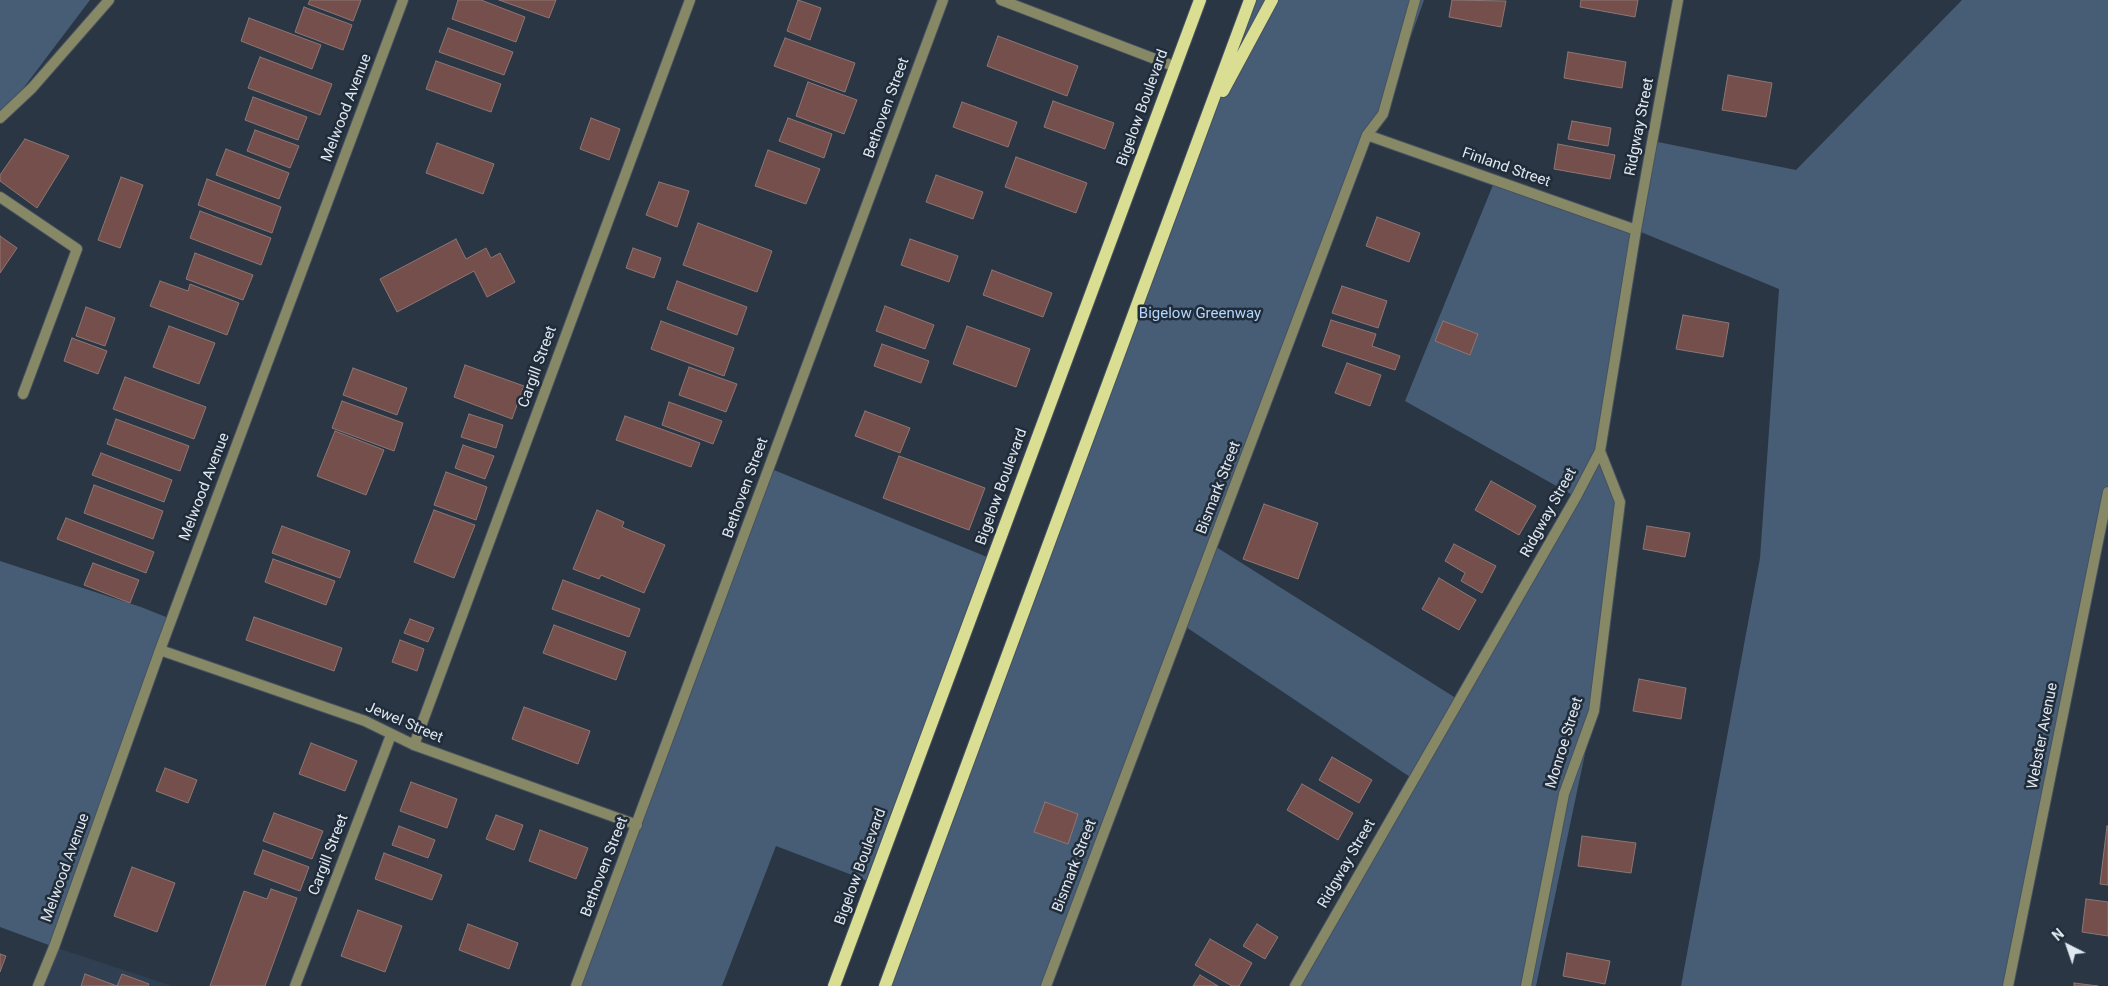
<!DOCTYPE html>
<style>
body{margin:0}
#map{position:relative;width:2108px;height:986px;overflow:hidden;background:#2a3644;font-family:Roboto,sans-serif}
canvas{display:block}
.north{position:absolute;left:2043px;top:921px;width:50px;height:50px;-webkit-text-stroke:4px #202c39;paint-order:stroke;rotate:319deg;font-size:14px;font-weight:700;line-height:20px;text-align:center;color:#dfe7f0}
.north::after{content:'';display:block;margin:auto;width:18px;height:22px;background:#dfe7f0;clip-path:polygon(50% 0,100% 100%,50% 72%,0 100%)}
</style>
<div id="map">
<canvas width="2108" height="986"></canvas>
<div class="north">N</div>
</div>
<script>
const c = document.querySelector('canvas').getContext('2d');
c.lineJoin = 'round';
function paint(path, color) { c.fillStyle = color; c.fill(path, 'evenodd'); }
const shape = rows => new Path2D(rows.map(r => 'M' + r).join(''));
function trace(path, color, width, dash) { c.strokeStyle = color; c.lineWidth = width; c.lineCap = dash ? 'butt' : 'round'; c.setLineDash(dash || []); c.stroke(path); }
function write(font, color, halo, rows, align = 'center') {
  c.font = font + ' Roboto,sans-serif'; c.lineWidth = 5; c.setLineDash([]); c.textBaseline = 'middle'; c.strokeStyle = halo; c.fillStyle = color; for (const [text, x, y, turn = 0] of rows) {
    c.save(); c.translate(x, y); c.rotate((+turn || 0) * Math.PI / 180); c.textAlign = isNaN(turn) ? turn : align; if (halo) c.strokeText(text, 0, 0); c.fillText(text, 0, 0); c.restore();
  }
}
paint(shape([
 [54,947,172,986,38,986]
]), '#304052');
paint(shape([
 [0,0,90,0,0,119],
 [1250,0,1424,0,1383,114,1367,135,1213,545,1459,700,1576,497,1405,401,1495,180,1636,229,1653,141,1796,170,1962,0,2108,0,2108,492,2008,986,1681,986,1760,558,1779,289,1636,230,1600,451,1620,502,1594,711,1536,986,1295,986,1413,779,1183,625,1046,986,885,986],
 [769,468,992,559,873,883,776,846,722,986,576,986],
 [0,561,141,607,171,619,54,947,0,927]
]), '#465d75');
const building = shape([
 [310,0,361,0,353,21,308,4,310,0],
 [458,0,481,0,525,17,516,42,452,19,458,0],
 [499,0,556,0,549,18,499,0],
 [798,0,821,8,810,40,787,31,798,0],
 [1452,0,1506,1,1501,27,1449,17,1452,0],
 [1581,0,1638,0,1635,17,1580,7,1581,0],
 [304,7,352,25,343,50,295,32,304,7],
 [249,18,321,45,312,69,241,41,249,18],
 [448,28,513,52,504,75,439,52,448,28],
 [998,36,1078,66,1067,96,987,66,998,36],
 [785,38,855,63,845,92,774,66,785,38],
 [1568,52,1626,62,1622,88,1564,78,1568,52],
 [260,57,332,84,320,115,248,88,260,57],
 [436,61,501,84,491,112,426,89,436,61],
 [1728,75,1772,83,1766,117,1722,110,1728,75],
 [808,82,857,100,844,134,796,116,808,82],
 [253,97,307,117,298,140,245,120,253,97],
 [1053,101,1114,123,1105,149,1044,127,1053,101],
 [962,102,1017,122,1008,147,953,127,962,102],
 [591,118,620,129,609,160,580,149,591,118],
 [788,118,832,134,824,158,779,141,788,118],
 [1572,121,1611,128,1608,146,1568,139,1572,121],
 [255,130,299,146,290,168,247,151,255,130],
 [25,139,69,156,37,208,0,181,0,175,25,139],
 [437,143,494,164,483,194,426,173,437,143],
 [1558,144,1615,155,1610,179,1554,169,1558,144],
 [226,149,289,173,279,199,216,175,226,149],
 [768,150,820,169,806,204,755,186,768,150],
 [1016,157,1087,183,1076,213,1005,187,1016,157],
 [936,175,983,192,973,219,926,202,936,175],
 [121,177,143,185,120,248,98,240,121,177],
 [207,179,281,207,272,233,198,205,207,179],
 [659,182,689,191,677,227,646,215,659,182],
 [200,211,271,238,261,265,190,238,200,211],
 [1377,217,1420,233,1409,262,1366,246,1377,217],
 [698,223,772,251,757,292,683,265,698,223],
 [0,236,17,248,0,273,0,236],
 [456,239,466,259,486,248,491,258,500,253,515,282,487,297,474,271,397,312,380,279,456,239],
 [910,239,958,256,949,282,901,265,910,239],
 [633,248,661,258,654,278,626,268,633,248],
 [195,253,253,275,243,300,186,279,195,253],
 [992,270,1052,293,1043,317,983,295,992,270],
 [160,281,188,291,190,284,239,303,227,335,150,306,160,281],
 [677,281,747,307,737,335,667,309,677,281],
 [1342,286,1387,301,1378,328,1332,313,1342,286],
 [885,306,934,325,925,349,876,331,885,306],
 [86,307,115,318,105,346,76,336,86,307],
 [1683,315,1729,323,1723,357,1676,349,1683,315],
 [1331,320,1376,334,1372,346,1400,356,1395,370,1322,346,1331,320],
 [661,321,734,348,724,376,651,349,661,321],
 [1443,321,1478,334,1470,355,1435,341,1443,321],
 [169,326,215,343,199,384,153,367,169,326],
 [967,326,1030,349,1016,387,953,364,967,326],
 [72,338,107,351,98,374,64,361,72,338],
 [882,344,929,361,921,383,874,366,882,344],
 [1347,363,1381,375,1370,406,1335,393,1347,363],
 [465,365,524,386,512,419,454,397,465,365],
 [689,367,737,384,726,412,679,395,689,367],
 [353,368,407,388,397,415,343,395,353,368],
 [125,377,206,407,194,439,113,409,125,377],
 [342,401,403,423,394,451,332,428,342,401],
 [669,402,722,421,713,444,662,425,669,402],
 [865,411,910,428,900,453,855,436,865,411],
 [469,414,503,425,496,448,461,437,469,414],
 [625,416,700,443,691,467,616,440,625,416],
 [116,419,189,446,180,471,107,444,116,419],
 [335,431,384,450,366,495,317,476,335,431],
 [463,445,494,456,485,479,455,468,463,445],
 [101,453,172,480,164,502,92,475,101,453],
 [899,456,985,488,969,530,883,498,899,456],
 [446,472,487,487,476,520,434,505,446,472],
 [1491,481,1536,506,1519,535,1475,510,1491,481],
 [94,485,163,511,153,539,84,513,94,485],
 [1264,504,1318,523,1298,579,1243,559,1264,504],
 [434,510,475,525,454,578,414,562,434,510],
 [597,510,624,522,622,527,665,545,644,593,601,575,599,579,573,569,597,510],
 [66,518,154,552,146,573,57,539,66,518],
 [282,526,350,551,340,578,272,553,282,526],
 [1647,526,1690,533,1685,557,1643,549,1647,526],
 [1454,544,1496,566,1482,593,1461,581,1465,573,1445,561,1454,544],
 [273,559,335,581,326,605,265,582,273,559],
 [93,563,139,580,130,603,84,585,93,563],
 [1439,578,1476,600,1459,630,1422,609,1439,578],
 [563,580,640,609,629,637,552,609,563,580],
 [254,617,342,648,334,671,246,640,254,617],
 [410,619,434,628,428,642,404,633,410,619],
 [554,625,626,652,616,680,543,653,554,625],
 [400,640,424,649,417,671,392,662,400,640],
 [1639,679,1686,688,1681,719,1633,711,1639,679],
 [524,707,590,731,578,764,512,739,524,707],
 [311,743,357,761,345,791,299,774,311,743],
 [1332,757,1372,780,1359,803,1319,780,1332,757],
 [165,768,197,780,188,803,156,791,165,768],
 [411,782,457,799,447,828,400,811,411,782],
 [1302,784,1353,813,1338,840,1287,810,1302,784],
 [1045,802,1078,814,1068,844,1034,832,1045,802],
 [274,813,323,831,312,859,263,841,274,813],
 [496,815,523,825,514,850,486,839,496,815],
 [399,826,435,840,428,858,392,845,399,826],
 [2107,826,2108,826,2108,885,2100,884,2107,826],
 [540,830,588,848,576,879,529,861,540,830],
 [1582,836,1636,843,1631,873,1578,866,1582,836],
 [263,850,309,867,300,891,254,874,263,850],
 [384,853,442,875,432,900,375,879,384,853],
 [132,867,175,883,157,932,114,916,132,867],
 [271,889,297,898,265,986,210,986,244,891,267,899,271,889],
 [2086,899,2108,902,2108,936,2082,932,2086,899],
 [358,910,402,926,385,972,341,956,358,910],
 [468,924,518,943,509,969,459,950,468,924],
 [1257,924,1278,937,1265,959,1243,946,1257,924],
 [1210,939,1252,963,1239,986,1232,986,1195,965,1210,939],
 [1567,953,1610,961,1605,984,1563,976,1567,953],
 [0,954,6,956,0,972,0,954],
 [85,974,117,986,122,974,149,984,148,986,81,986,85,974],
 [1200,975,1218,986,1193,986,1200,975],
 [2074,983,2098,986,2074,986,2074,983]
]);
paint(building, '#754f4b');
trace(building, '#8d7673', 1);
const service = shape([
 [0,197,77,249,23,394],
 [414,745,690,0]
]);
const minor = shape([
 [1001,0,1176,67],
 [0,118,32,88,109,0],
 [1367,135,1636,230],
 [160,650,365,721,414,745,637,825],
 [38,986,54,947,160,650,403,0],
 [295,986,391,735],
 [576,986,943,0],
 [1046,986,1367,135,1383,114,1415,0],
 [1295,986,1576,497,1600,451,1636,230,1678,0],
 [1526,986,1564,794,1594,711,1620,502,1600,451],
 [2008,986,2108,492]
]);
const primary = shape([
 [1223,91,1272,0],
 [834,986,1200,0],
 [885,986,1250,0]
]);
trace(service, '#475260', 12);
trace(minor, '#475260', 12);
trace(primary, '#475260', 14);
trace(service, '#878966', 10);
trace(minor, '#878966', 10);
trace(primary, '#dade93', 12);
write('15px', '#dfe7f0', '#202c39', [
 ["Melwood Avenue",347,108,-69],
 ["Bethoven Street",887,108,-70],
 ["Bigelow Boulevard",1143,108,-70],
 ["Ridgway Street",1640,127,-79],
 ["Finland Street",1506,168,19],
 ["Cargill Street",538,367,-70],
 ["Melwood Avenue",205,487,-69],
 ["Bigelow Boulevard",1002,487,-70],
 ["Bethoven Street",746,488,-70],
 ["Bismark Street",1219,488,-69],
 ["Ridgway Street",1549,513,-61],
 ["Jewel Street",404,723,23],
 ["Webster Avenue",2043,736,-79],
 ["Monroe Street",1565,743,-73],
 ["Cargill Street",329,855,-69],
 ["Ridgway Street",1347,864,-60],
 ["Bismark Street",1075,866,-69],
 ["Bethoven Street",605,867,-69],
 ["Bigelow Boulevard",861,867,-70],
 ["Melwood Avenue",66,868,-70]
]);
write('15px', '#b3d6fd', '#202c39', [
 ["Bigelow Greenway",1200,314]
]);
</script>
